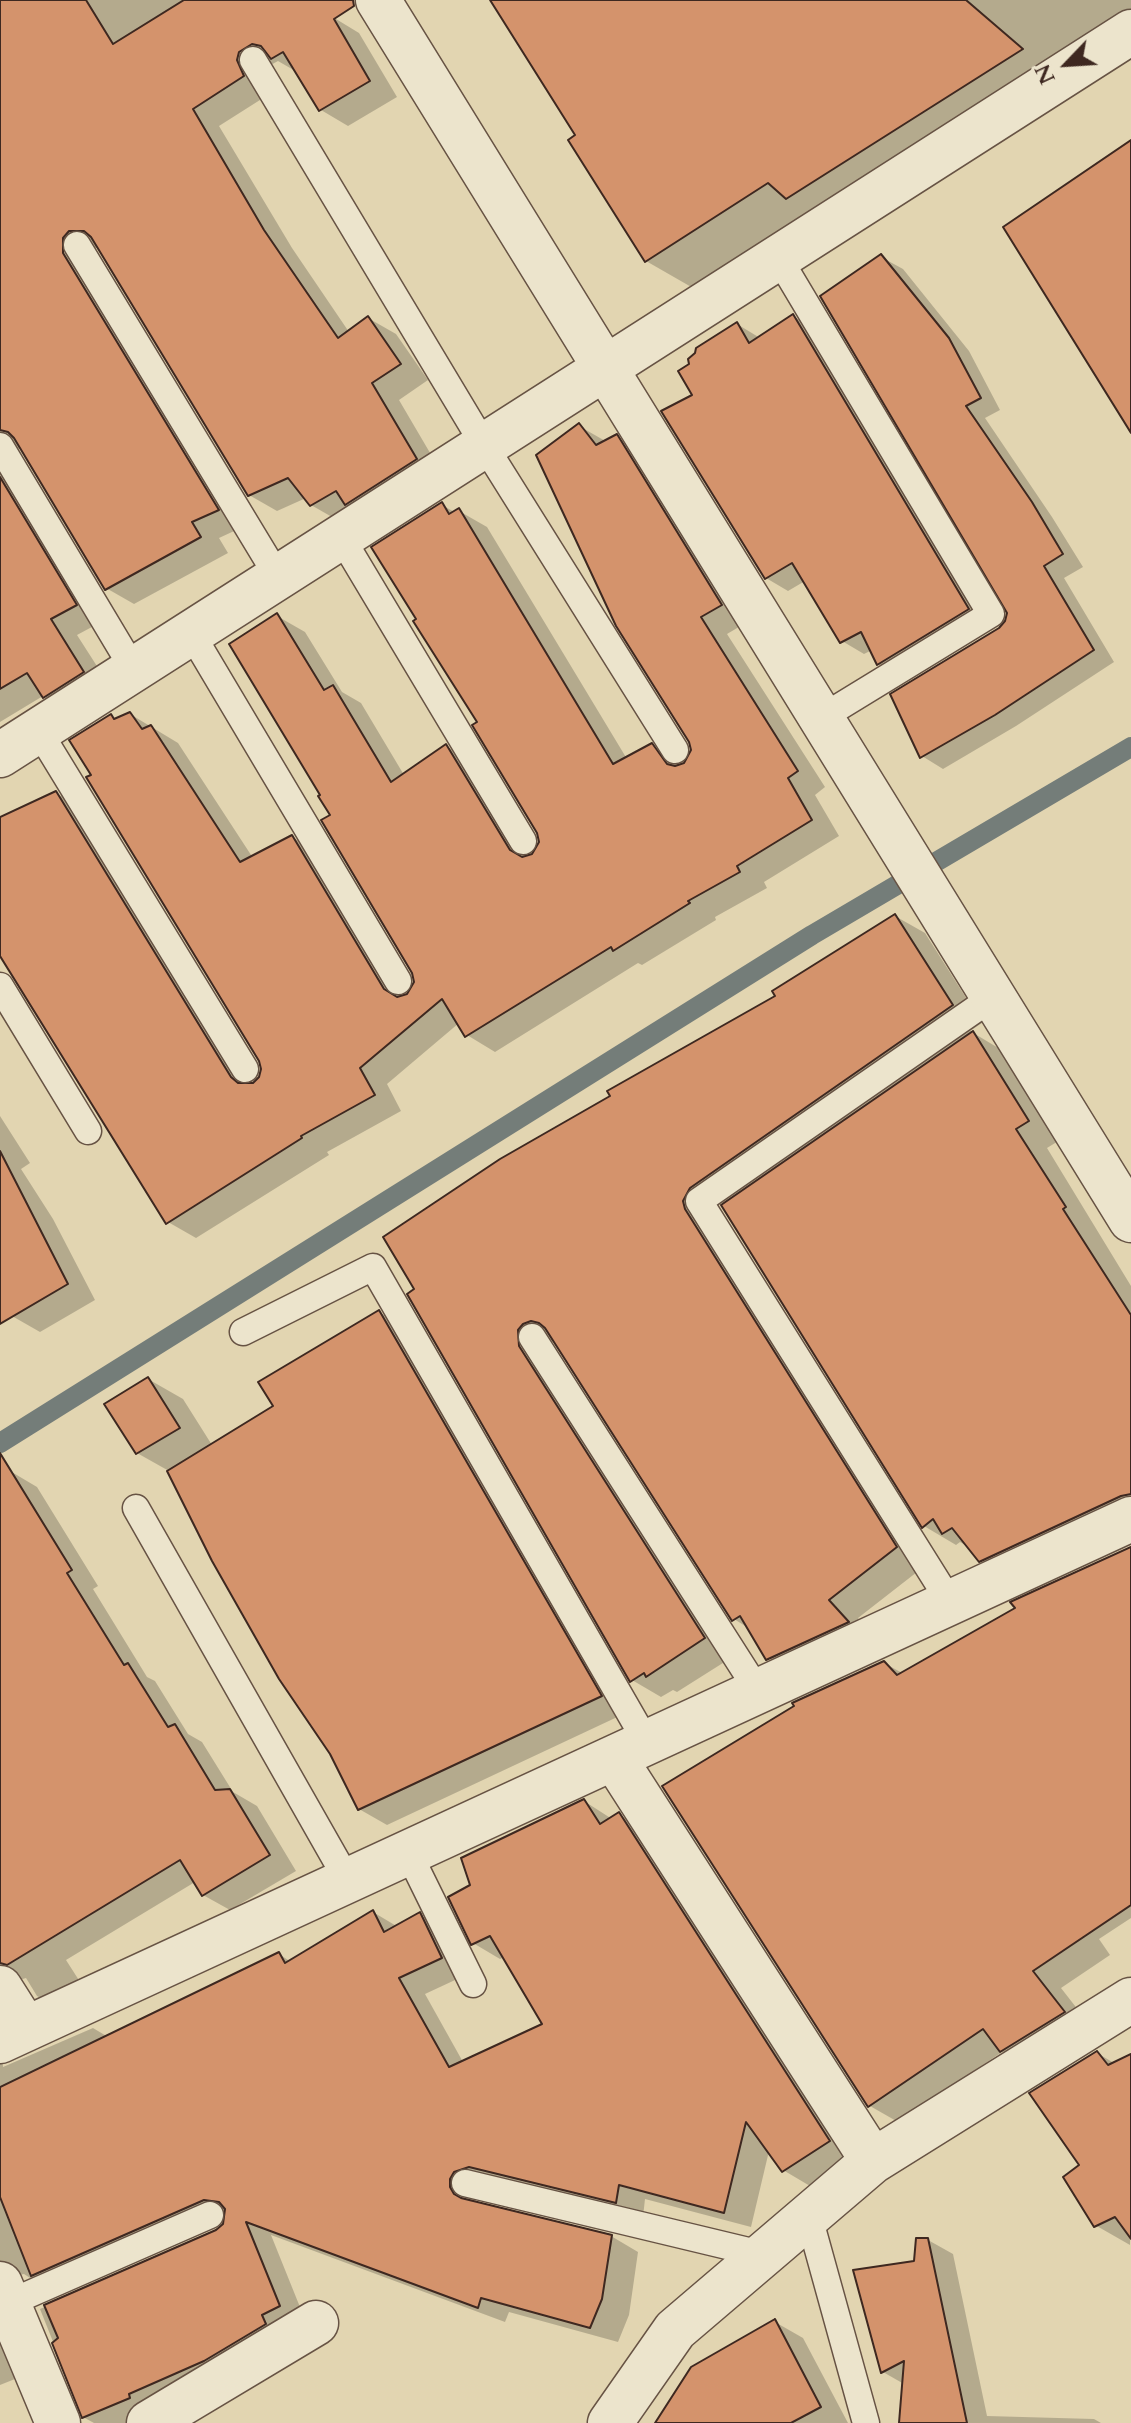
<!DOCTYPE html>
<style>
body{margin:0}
#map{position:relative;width:1131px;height:2423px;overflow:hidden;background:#e2d5b1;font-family:Cardo,serif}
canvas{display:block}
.north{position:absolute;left:1027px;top:24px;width:80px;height:80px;-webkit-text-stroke:6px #ece4cc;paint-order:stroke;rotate:245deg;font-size:22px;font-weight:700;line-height:32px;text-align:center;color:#3e2820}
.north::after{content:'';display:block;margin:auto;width:28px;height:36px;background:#3e2820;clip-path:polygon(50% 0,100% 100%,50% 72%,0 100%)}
</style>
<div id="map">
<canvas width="1131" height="2423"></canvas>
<div class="north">N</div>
</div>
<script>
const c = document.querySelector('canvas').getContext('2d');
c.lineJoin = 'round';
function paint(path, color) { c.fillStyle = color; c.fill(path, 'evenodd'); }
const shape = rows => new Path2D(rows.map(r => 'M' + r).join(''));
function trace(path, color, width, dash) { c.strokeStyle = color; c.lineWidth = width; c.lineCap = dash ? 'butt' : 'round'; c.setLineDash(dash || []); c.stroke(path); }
paint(shape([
 [0,0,324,0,336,19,359,33,397,97,348,126,321,110,297,72,278,61,267,67,271,93,219,126,292,248,349,332,368,318,396,334,428,380,399,400,443,475,339,521,311,505,306,498,277,511,249,495,98,246,90,254,245,526,219,538,228,553,134,604,106,588,22,447,19,448,11,462,103,621,77,635,111,688,72,713,43,696,0,722],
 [493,0,1131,0,1131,22,700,292,646,261,578,136],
 [881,257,903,269,969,351,1000,410,985,418,1052,517,1083,567,1064,578,1114,662,1016,726,943,769,922,756,1007,622,1009,613],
 [793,316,815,329,990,621,900,676,878,664,872,650,864,654,842,641,805,581,788,591,766,578,695,396,737,324,760,338],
 [579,426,607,442,617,437,645,453,749,621,727,634,825,787,815,795,839,836,764,882,767,888,715,917,716,920,642,965,638,963,495,1052,467,1035,459,1023,387,1084,401,1111,327,1152,329,1155,196,1238,168,1222,0,950,0,818,56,793,84,809,253,1085,261,1077,261,1060,93,776,111,716,117,720,130,714,178,743,253,858,292,837,320,853,406,997,416,982,414,972,323,796,277,616,305,632,342,692,361,703,404,775,446,746,474,762,531,857,541,842,539,832,480,723,442,505,456,513,459,511,487,527,627,759,652,746,683,766,693,750],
 [895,916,925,933,982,1023,970,1031,1005,1052,1060,1140,1047,1148,1131,1286,1131,1524,1013,1579,980,1560,970,1548,960,1542,956,1545,924,1526,721,1202,712,1219,926,1565,858,1618,877,1639,798,1676,768,1658,750,1629,734,1619,555,1340,553,1341,547,1348,734,1656,677,1692,673,1690,661,1697,632,1680,409,1294,778,997],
 [0,1116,30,1163,21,1169,53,1219,95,1300,40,1332,12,1316,0,1295],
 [379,1312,407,1328,628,1712,387,1825,359,1809,332,1753,169,1471,137,1453,148,1379,183,1399,212,1445,276,1406],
 [10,1471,37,1487,98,1586,93,1589,147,1677,155,1681,188,1734,202,1742,233,1792,257,1806,296,1871,230,1910,203,1895,195,1882,66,1960,91,1999,64,2011,37,1996,26,1978,13,1982,2,2054,3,2067,93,2028,108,2037,279,1954,291,1962,373,1912,398,1927,420,1915,447,1930,468,1974,425,1994,463,2062,545,2025,505,1957,500,1959,473,1943,472,1886,584,1801,612,1819,619,1815,646,1830,856,2157,810,2186,783,2170,769,2151,751,2227,645,2199,643,2217,476,2194,476,2204,611,2236,638,2252,629,2315,618,2342,509,2312,505,2322,271,2235,306,2322,133,2423,94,2423,83,2417,40,2309,218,2231,230,2216,53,2293,24,2274,19,2275,30,2373,0,2385,0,1477],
 [1131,1549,1131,1918,1099,1939,1110,1955,1061,1988,1093,2029,1030,2068,1002,2052,898,2122,870,2106,884,1663,904,1674],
 [1097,2053,1131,2073,1130,2245,1095,2225],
 [928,2240,953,2254,987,2416,1094,2419,1101,2423,901,2423,904,2384,883,2372,856,2271,916,2263],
 [775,2322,803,2338,848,2423,657,2423]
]), '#0003');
trace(shape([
 [0,1443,812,935,1131,747]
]), '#747d79', 20);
const building = shape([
 [0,0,86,0,113,44,184,0,353,0,354,6,334,19,370,81,319,111,283,52,271,59,261,46,252,44,239,52,237,60,244,76,193,109,264,230,338,338,368,316,401,364,372,383,417,459,345,505,336,491,310,506,288,478,248,496,91,237,84,231,69,231,63,238,63,253,219,510,192,522,201,537,105,590,14,438,8,432,0,430,0,0],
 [490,0,966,0,1023,49,786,199,768,183,645,262,568,140,575,135,490,0],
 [1131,140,1131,433,1003,227,1131,140],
 [881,254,949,338,981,398,966,406,1032,502,1063,554,1044,566,1094,650,995,715,920,758,890,694,999,628,1005,621,1007,613,820,296,881,254],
 [793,314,969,609,877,665,861,632,840,643,792,563,765,579,661,411,692,395,678,371,689,364,688,359,695,353,696,348,737,322,749,343,793,314],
 [579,423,596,445,617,434,722,605,701,617,798,771,788,778,812,820,737,866,740,872,688,901,690,903,613,951,611,947,465,1037,442,999,360,1068,375,1095,301,1136,302,1138,166,1224,0,956,0,817,56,791,231,1077,238,1083,253,1083,259,1077,261,1069,259,1061,86,777,91,775,69,740,111,714,114,719,130,712,142,729,151,725,240,862,292,835,384,989,397,997,407,994,414,982,412,973,321,820,330,815,318,796,320,795,229,644,277,613,324,690,333,685,391,782,446,744,510,850,522,857,532,854,539,842,537,833,472,725,477,722,413,621,416,619,371,547,442,502,449,514,459,508,613,764,652,743,667,764,675,766,684,763,691,750,689,742,616,626,536,455,579,423],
 [0,477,77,605,51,619,84,672,43,698,27,673,0,689,0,477],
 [895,914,953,1005,690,1188,683,1201,685,1209,897,1547,829,1600,849,1622,766,1660,740,1616,732,1621,545,1328,539,1323,531,1321,523,1324,518,1330,519,1346,705,1638,646,1677,644,1673,630,1682,407,1294,414,1289,383,1237,500,1159,610,1096,607,1091,775,996,772,991,895,914],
 [973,1031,1029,1121,1016,1129,1066,1207,1063,1209,1131,1315,1131,1494,1121,1496,979,1562,952,1528,942,1534,933,1519,922,1528,721,1205,973,1031],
 [0,1151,68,1284,0,1324,0,1151],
 [379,1310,602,1696,358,1810,330,1754,279,1679,212,1561,167,1471,273,1406,258,1382,379,1310],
 [148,1377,180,1428,136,1454,104,1404,148,1377],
 [0,1453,72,1570,67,1573,124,1665,128,1663,168,1727,175,1724,215,1790,230,1789,270,1855,202,1896,180,1860,7,1965,0,1963,0,1453],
 [1131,1547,1131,1905,1033,1971,1065,2012,1000,2052,983,2029,868,2107,662,1786,794,1706,792,1703,884,1661,897,1675,1015,1608,1010,1602,1131,1547],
 [584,1799,600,1824,619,1812,830,2141,782,2172,746,2122,724,2213,619,2185,616,2203,469,2167,454,2172,450,2179,450,2187,454,2194,461,2198,612,2235,602,2299,590,2328,481,2298,478,2308,246,2222,280,2306,262,2315,266,2324,204,2361,129,2394,130,2398,82,2418,52,2343,58,2338,44,2305,216,2230,223,2224,225,2209,219,2202,204,2200,31,2276,0,2197,0,2087,279,1952,285,1963,373,1910,384,1932,420,1912,442,1958,399,1978,449,2067,542,2024,490,1936,471,1945,448,1897,470,1885,461,1858,584,1799],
 [1097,2051,1108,2065,1131,2054,1131,2239,1115,2217,1094,2227,1063,2177,1079,2165,1029,2093,1097,2051],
 [916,2238,928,2238,967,2423,899,2423,904,2361,881,2373,853,2270,914,2261,916,2238],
 [775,2319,821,2407,791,2423,655,2423,691,2367,775,2319]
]);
paint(building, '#d4936c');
trace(building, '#3e2820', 2);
const lane = shape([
 [253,60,484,445,675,750],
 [77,245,278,577],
 [778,257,991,614,821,718],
 [0,446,134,670],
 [341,537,523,841],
 [191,633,398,981],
 [38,730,245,1069],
 [0,986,88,1131],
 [243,1332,373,1267,647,1743],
 [532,1337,758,1691],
 [136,1508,348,1881],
 [950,1602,699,1201,993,997],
 [408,1852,473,1984],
 [465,2183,765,2255],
 [809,2217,866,2423],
 [9,2303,210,2215]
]);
const street = shape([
 [378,0,1131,1220],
 [0,755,1131,32],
 [614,1758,873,2161],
 [0,1988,26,2029],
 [0,2041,1131,1519],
 [0,2284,58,2423],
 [149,2423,316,2323],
 [610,2423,675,2330,873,2161,1131,2000]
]);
trace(lane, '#675344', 29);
trace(street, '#675344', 47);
trace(lane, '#ece4cc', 26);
trace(street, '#ece4cc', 44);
</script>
